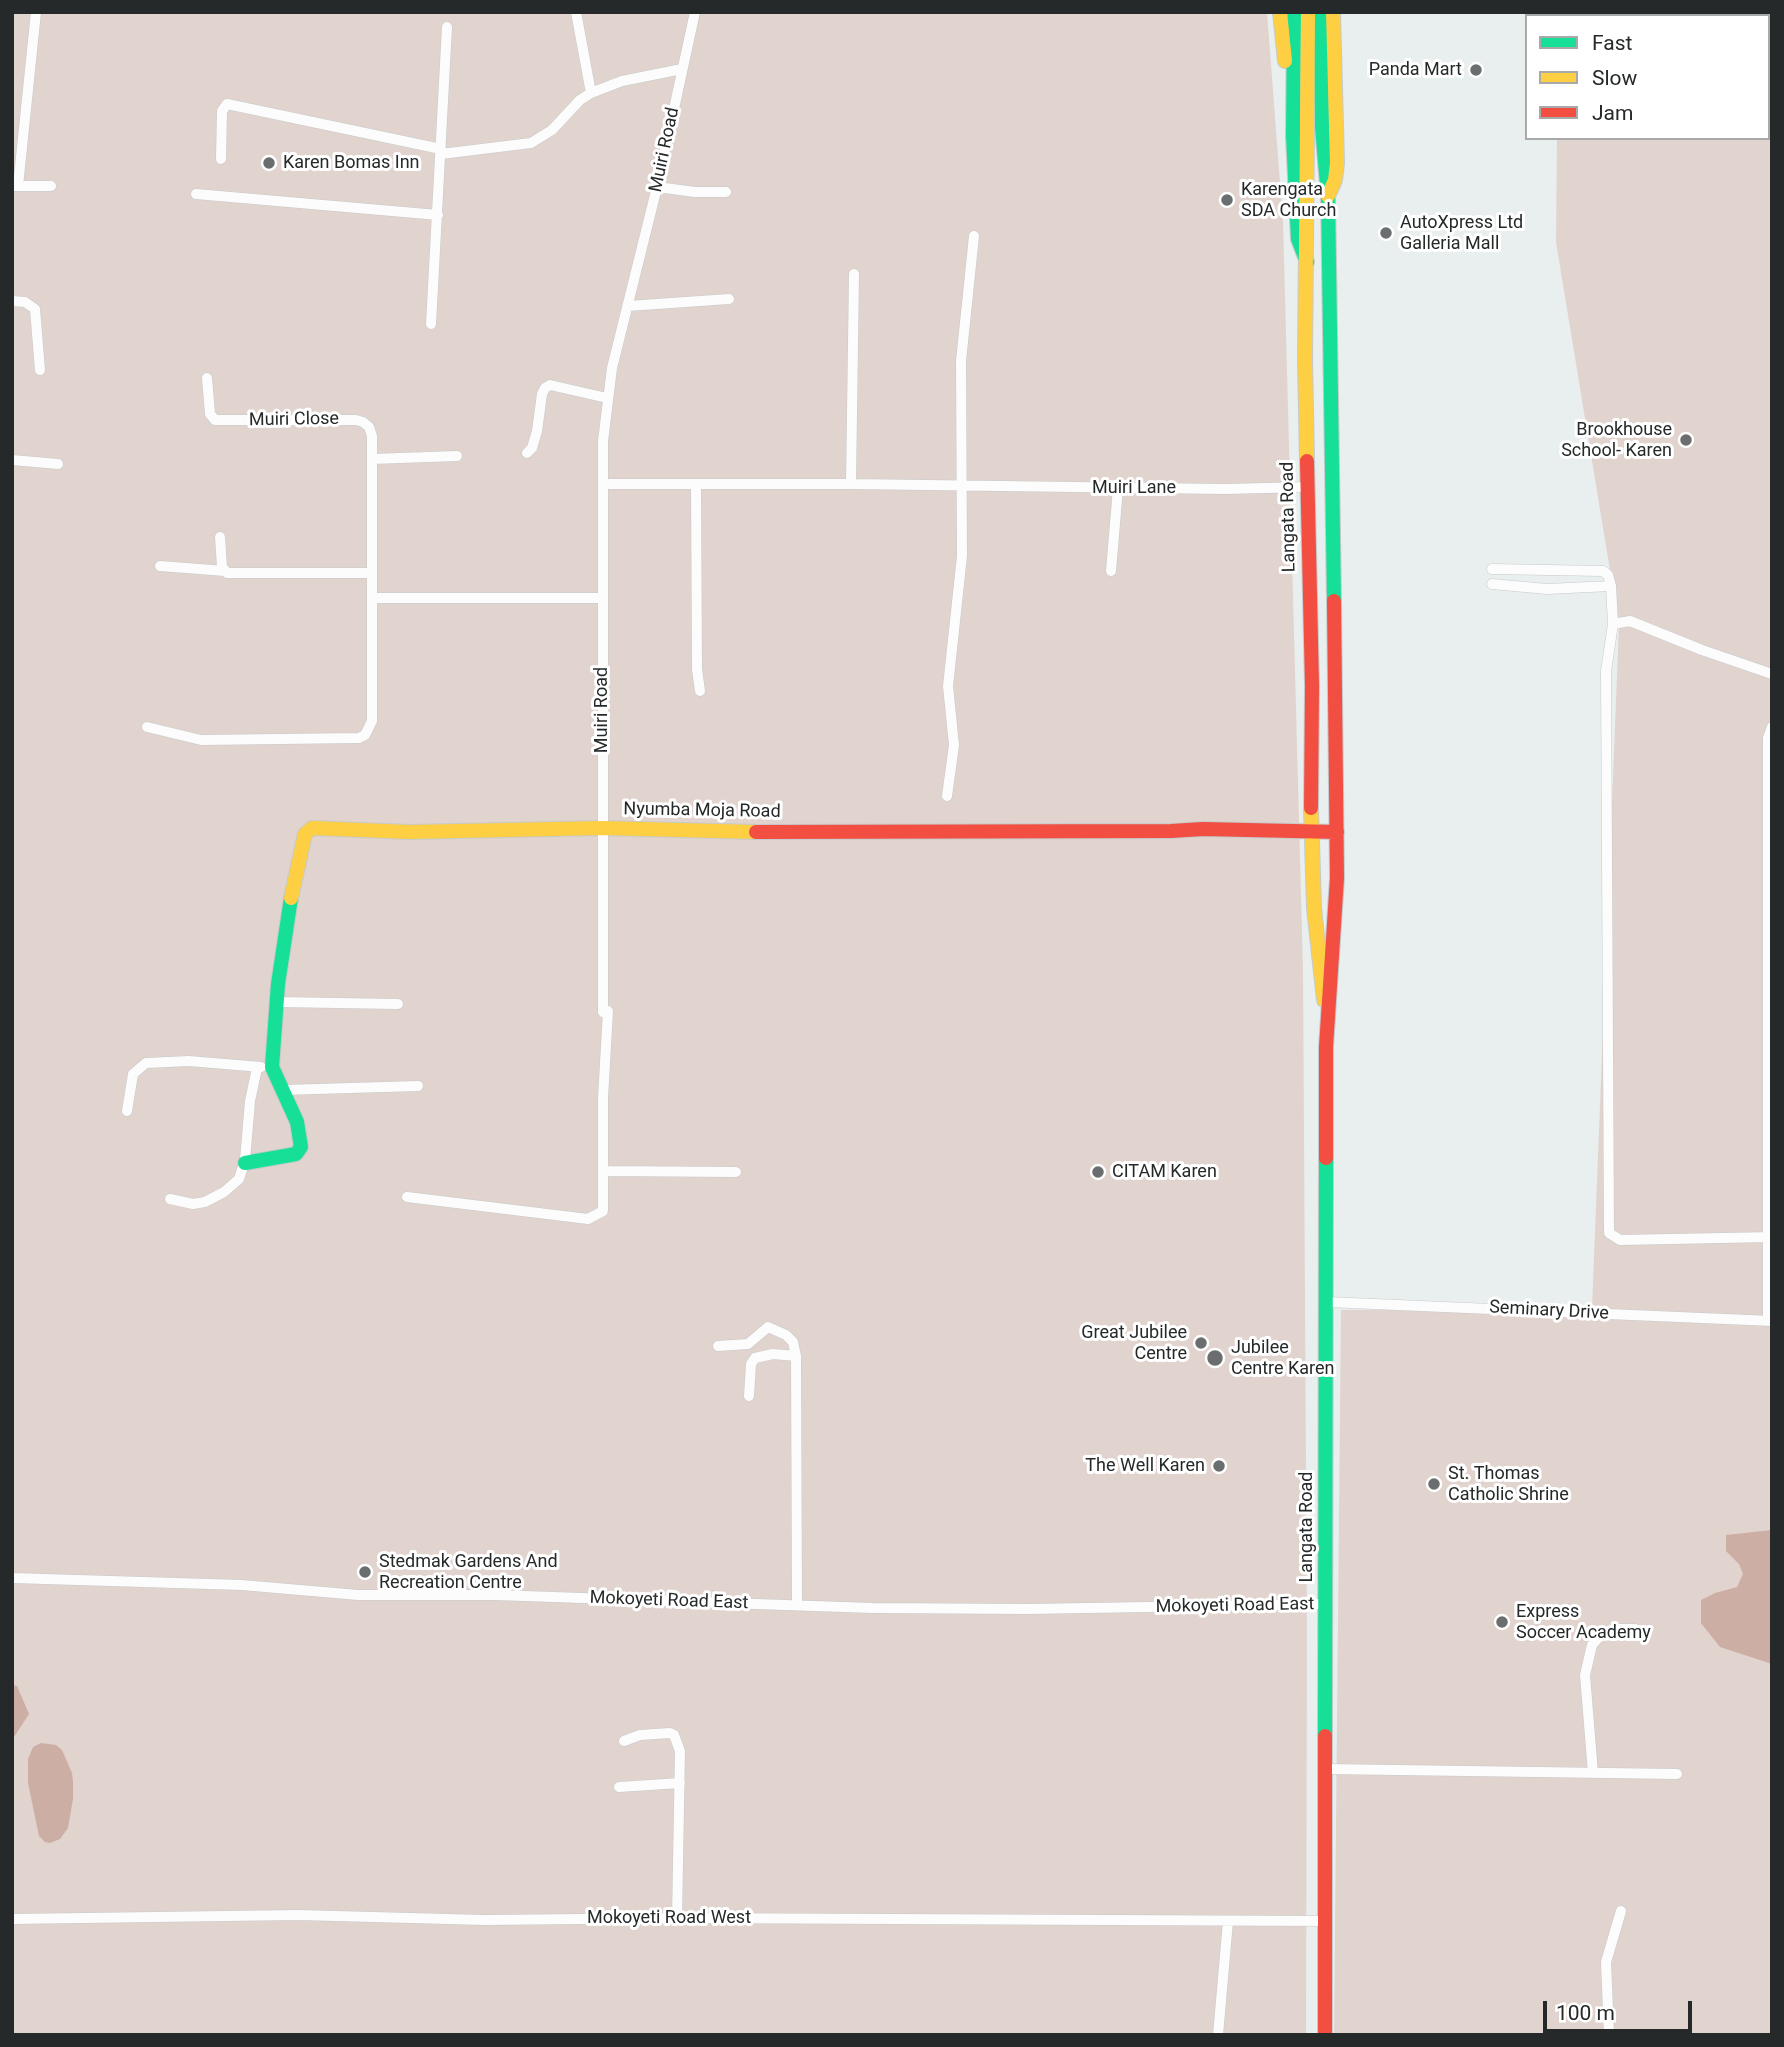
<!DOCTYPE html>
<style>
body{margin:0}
#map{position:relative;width:1784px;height:2047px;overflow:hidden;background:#e9eeee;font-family:Roboto,sans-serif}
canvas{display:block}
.frame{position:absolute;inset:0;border:14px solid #252929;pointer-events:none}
.legend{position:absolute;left:1525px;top:14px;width:245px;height:126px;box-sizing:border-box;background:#fff;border:2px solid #a8a9a9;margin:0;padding:9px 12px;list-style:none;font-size:21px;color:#252929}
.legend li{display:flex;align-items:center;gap:14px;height:35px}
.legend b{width:35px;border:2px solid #a8a9a9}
.scale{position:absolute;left:1543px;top:2001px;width:149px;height:32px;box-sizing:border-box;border:4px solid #252929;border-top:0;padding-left:9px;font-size:21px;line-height:24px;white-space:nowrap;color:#252929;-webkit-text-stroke:5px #fff;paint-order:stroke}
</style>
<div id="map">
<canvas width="1784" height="2047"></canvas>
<div class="frame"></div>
<ul class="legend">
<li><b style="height:9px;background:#16e098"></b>Fast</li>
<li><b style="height:9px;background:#ffcf43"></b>Slow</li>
<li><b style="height:9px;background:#f24e42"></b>Jam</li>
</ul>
<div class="scale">100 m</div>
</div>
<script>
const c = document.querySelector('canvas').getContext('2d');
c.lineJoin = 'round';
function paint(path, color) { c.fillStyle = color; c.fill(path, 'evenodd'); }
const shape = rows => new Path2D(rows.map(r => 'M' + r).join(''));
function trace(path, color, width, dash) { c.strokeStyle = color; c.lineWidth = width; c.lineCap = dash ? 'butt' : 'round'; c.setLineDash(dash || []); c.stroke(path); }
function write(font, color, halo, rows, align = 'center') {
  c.font = font + ' Roboto,sans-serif'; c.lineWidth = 6; c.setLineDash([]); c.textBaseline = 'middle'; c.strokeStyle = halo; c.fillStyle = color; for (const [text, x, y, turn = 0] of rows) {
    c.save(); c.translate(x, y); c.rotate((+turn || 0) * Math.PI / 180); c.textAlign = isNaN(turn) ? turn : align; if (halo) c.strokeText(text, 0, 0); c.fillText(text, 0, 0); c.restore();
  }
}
paint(shape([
 [12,12,1267,12,1283,222,1303,971,1307,1638,1306,2035,12,2035],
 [1557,12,1772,12,1772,2035,1334,2035,1341,1310,1592,1308,1619,625,1556,242,1557,138,1768,138,1768,16,1557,16]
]), '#e1d3ce');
paint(shape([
 [1772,1530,1772,1664,1720,1647,1701,1623,1701,1600,1715,1593,1737,1587,1743,1574,1739,1564,1726,1551,1726,1535],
 [12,1685,17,1686,29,1714,12,1740],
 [41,1743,56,1745,62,1750,72,1773,73,1782,73,1799,68,1828,60,1839,50,1843,45,1842,39,1836,28,1783,28,1759,33,1747]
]), '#ccaea4');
const street = shape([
 [576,12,591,93],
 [441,154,531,143,552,130,580,100,591,93,622,81,682,69],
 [221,159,222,111,227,104,441,149],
 [13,186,51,186],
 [18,186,36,12],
 [657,187,695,192,726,192],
 [196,194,438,215],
 [12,301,25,302,35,309,40,370],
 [628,306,729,299],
 [431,324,447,27],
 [207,378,210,414,215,420,356,420,363,422,369,427,372,436,372,598],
 [527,453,532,448,537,431,542,394,545,388,550,385,607,398],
 [372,459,457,456],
 [12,460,58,464],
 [603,484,851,484,1225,489,1308,487],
 [851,484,854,274],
 [696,485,697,669,700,691],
 [220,537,222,567,227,573,372,573],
 [160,566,225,571],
 [1492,569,1603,571,1608,575,1611,586,1613,624,1606,671,1609,1233,1620,1240,1772,1237],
 [1111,571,1118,488],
 [1492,584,1547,589,1611,586],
 [1613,624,1630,621,1702,650,1772,674],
 [147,727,201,740,359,738,365,735,372,721,372,598,603,598],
 [947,796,954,745,948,686,962,556,961,361,974,236],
 [277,1002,398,1004],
 [283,1090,418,1086],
 [127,1111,133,1074,146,1063,189,1061,261,1067],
 [604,1171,736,1172],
 [407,1197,588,1219,603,1211,603,1098,608,1011,603,1012,603,441,612,368,657,187,695,12],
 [170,1199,193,1204,205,1202,224,1192,239,1179,245,1160,250,1101,257,1068],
 [1327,1302,1772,1321],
 [1768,1320,1768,738,1772,727],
 [718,1346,748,1344,768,1327,786,1335,793,1342,796,1356,797,1605],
 [749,1396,751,1364,755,1358,773,1354,796,1356],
 [12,1578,242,1585,358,1595,495,1595,872,1608,1028,1609,1326,1604],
 [624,1741,640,1735,670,1733,674,1735,680,1751,677,1918],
 [1326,1769,1677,1774],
 [1593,1773,1585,1675,1592,1645,1602,1634,1619,1629,1635,1629],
 [619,1787,680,1783],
 [12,1919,298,1915,485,1920,677,1918,1326,1921],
 [1218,2035,1228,1921],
 [1609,2035,1606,1962,1621,1911]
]);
const fast = shape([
 [1294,12,1293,136,1298,239,1307,262],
 [1321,12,1322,127,1328,196,1334,601],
 [245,1163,296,1154,301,1147,297,1122,272,1067,278,984,291,898],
 [1325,1736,1326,1158]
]);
const slow = shape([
 [1280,12,1285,61],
 [1328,196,1335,180,1337,163,1333,12],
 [1307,461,1305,361,1308,12],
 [1311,808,1314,908,1324,1000],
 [291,898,305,834,312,828,409,832,602,828,756,832]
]);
const jam = shape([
 [1307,461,1312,686,1311,808],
 [756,832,1171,831,1203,829,1337,832],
 [1326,1158,1326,1047,1337,878,1334,601],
 [1325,2035,1325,1736]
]);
trace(street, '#c7caca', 11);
trace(fast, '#c7caca', 16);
trace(slow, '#c7caca', 16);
trace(jam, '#c7caca', 16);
trace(street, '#fcfcfc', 10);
trace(fast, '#16e098', 14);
trace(slow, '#ffcf43', 14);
trace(jam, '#f24e42', 14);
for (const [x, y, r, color] of [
 [1476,70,7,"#6a6e6e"],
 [269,163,7,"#6a6e6e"],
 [1227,200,7,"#6a6e6e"],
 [1386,233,7,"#6a6e6e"],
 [1686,440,7,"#6a6e6e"],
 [1098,1172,7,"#6a6e6e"],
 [1201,1343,7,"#6a6e6e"],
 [1215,1358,9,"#6a6e6e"],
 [1219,1466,7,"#6a6e6e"],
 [1434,1484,7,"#6a6e6e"],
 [365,1572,7,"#6a6e6e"],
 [1502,1622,7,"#6a6e6e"]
]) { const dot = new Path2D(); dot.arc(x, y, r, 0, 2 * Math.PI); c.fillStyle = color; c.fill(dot); trace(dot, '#fff', 2.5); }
write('18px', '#252929', '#fff', [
 ["Panda Mart",1462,70,"right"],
 ["Karen Bomas Inn",283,163],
 ["Karengata",1241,190],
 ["SDA Church",1241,211],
 ["AutoXpress Ltd",1400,223],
 ["Galleria Mall",1400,244],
 ["Brookhouse",1672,430,"right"],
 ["School- Karen",1672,451,"right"],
 ["CITAM Karen",1112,1172],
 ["Great Jubilee",1187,1333,"right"],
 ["Centre",1187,1354,"right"],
 ["Jubilee",1231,1348],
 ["Centre Karen",1231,1369],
 ["The Well Karen",1205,1466,"right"],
 ["St. Thomas",1448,1474],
 ["Catholic Shrine",1448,1495],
 ["Stedmak Gardens And",379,1562],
 ["Recreation Centre",379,1583],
 ["Express",1516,1612],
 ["Soccer Academy",1516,1633]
], 'left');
write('18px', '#252929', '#fff', [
 ["Muiri Road",665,150,-78],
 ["Muiri Close",294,420,-1],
 ["Muiri Lane",1134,488],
 ["Langata Road",1289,517,-91],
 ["Muiri Road",602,710,-90],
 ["Nyumba Moja Road",702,811,1],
 ["Seminary Drive",1549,1311,3],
 ["Langata Road",1307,1527,-90],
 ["Mokoyeti Road East",669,1601,2],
 ["Mokoyeti Road East",1235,1606,-1],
 ["Mokoyeti Road West",669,1918]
]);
</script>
